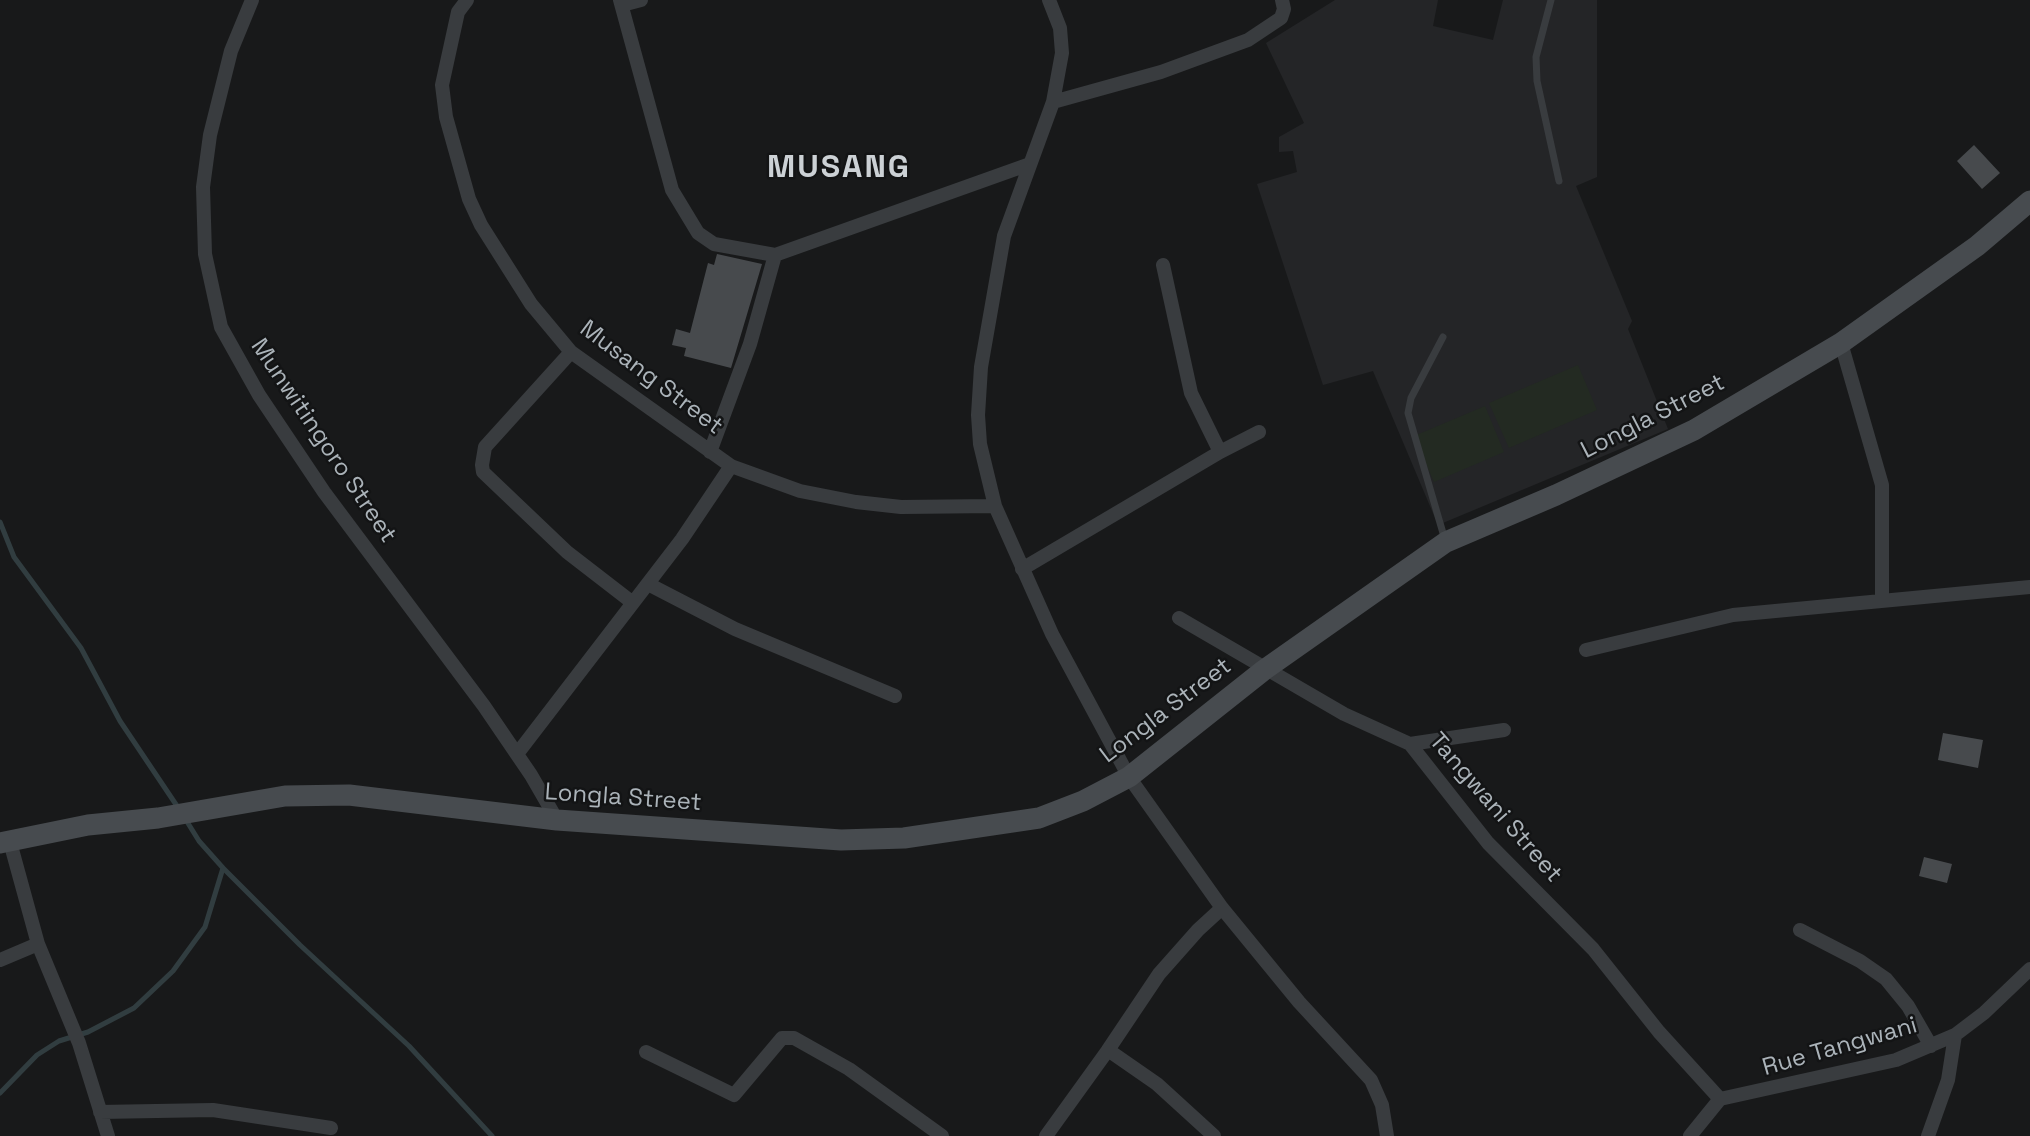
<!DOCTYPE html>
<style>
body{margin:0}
canvas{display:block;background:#18191a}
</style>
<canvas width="2030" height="1136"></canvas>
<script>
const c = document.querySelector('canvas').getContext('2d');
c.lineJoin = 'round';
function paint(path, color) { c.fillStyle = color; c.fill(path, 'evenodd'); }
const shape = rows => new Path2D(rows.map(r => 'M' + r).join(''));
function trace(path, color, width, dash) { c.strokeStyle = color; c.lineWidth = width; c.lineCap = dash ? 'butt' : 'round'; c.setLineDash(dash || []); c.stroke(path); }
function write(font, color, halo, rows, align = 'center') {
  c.font = font + ' "Space Grotesk",sans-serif'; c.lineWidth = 5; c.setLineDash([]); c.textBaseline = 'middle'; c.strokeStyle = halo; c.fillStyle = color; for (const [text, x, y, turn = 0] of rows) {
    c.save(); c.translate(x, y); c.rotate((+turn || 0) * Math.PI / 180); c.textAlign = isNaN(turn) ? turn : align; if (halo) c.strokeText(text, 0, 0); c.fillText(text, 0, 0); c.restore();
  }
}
paint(shape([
 [1335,0,1438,0,1433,26,1493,40,1503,0,1597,0,1597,177,1576,186,1632,321,1628,329,1668,429,1438,525,1373,371,1323,385,1257,184,1297,172,1293,151,1279,152,1279,137,1304,123,1266,43]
]), '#242527');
paint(shape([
 [1578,365,1597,410,1509,448,1489,403],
 [1485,406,1504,452,1434,482,1414,436]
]), '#232a22');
trace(shape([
 [0,522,14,557,81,648,120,721,179,809],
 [223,868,300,945,409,1046,492,1136],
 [0,1093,37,1055,59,1041,88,1032,134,1008,173,971,205,927,223,868,199,841,186,820]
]), '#313d40', 5);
paint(shape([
 [1974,145,2000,173,1982,189,1957,161],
 [717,254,762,264,731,368,684,356,686,348,672,345,676,329,690,333,708,263,714,265],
 [1943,733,1983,740,1978,768,1938,760],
 [1924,857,1952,864,1947,883,1919,876]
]), '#474a4d');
trace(shape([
 [1551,0,1536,57,1537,81,1559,181],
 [1443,337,1411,398,1408,413,1445,540]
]), '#393c3f', 7);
trace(shape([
 [252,0,231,51,210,135,203,187,205,254,221,327,259,395,324,492,484,706,531,775,557,820],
 [467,0,458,12,442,85,446,117,469,199,481,225,531,304,571,352,731,466,800,491,856,502,901,507,995,506],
 [620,0,672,190,698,233,714,244,775,255,1027,165],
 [1049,0,1060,28,1062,53,1053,102,1004,236,981,367,978,415,980,444,995,506,1052,634,1129,777,1222,908,1299,1002,1371,1080,1382,1105,1387,1136],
 [622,5,641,0],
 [1053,102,1161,72,1248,40,1281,18,1284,9,1282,0],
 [1163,265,1191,393,1220,452],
 [1841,343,1882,485,1882,599],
 [571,352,485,447,482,465,483,472,567,552,633,603],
 [710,452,750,344,775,255],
 [1022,569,1220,452,1259,432],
 [648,584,735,629,895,696],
 [1179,618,1344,714,1410,744,1488,843,1593,949,1659,1032,1720,1099],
 [1586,650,1733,615,2030,587],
 [1410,744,1504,730],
 [517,754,682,539,731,466],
 [10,842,38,944,79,1043,108,1136],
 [1800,930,1860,961,1886,979,1908,1006,1931,1046],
 [0,960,38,944],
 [1955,1035,1984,1013,2030,969],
 [646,1052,734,1095,782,1038,794,1038,849,1069,942,1136],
 [100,1112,213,1110,331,1128],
 [1046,1136,1108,1050],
 [1214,1136,1157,1084,1108,1050,1159,974,1198,930,1222,908],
 [1690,1136,1720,1099,1896,1060,1955,1035,1948,1080,1928,1136]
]), '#393c3f', 14);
trace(shape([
 [0,843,88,825,158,818,285,796,349,795,557,820,841,840,904,838,1039,818,1083,801,1129,777,1264,670,1446,542,1556,495,1694,430,1841,343,1977,246,2030,201]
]), '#474b4f', 21);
write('24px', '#abb3b9', '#131415', [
 ["Musang Street",651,378,37],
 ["Longla Street",1653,417,-27],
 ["Munwitingoro Street",323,441,56],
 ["Longla Street",1166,711,-37],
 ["Longla Street",623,798,4],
 ["Tangwani Street",1495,808,49],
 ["Rue Tangwani",1840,1047,-16]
]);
c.letterSpacing = '2px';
write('bold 32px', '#ccd1d5', '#131415', [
 ["MUSANG",839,168]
]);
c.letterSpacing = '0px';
</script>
